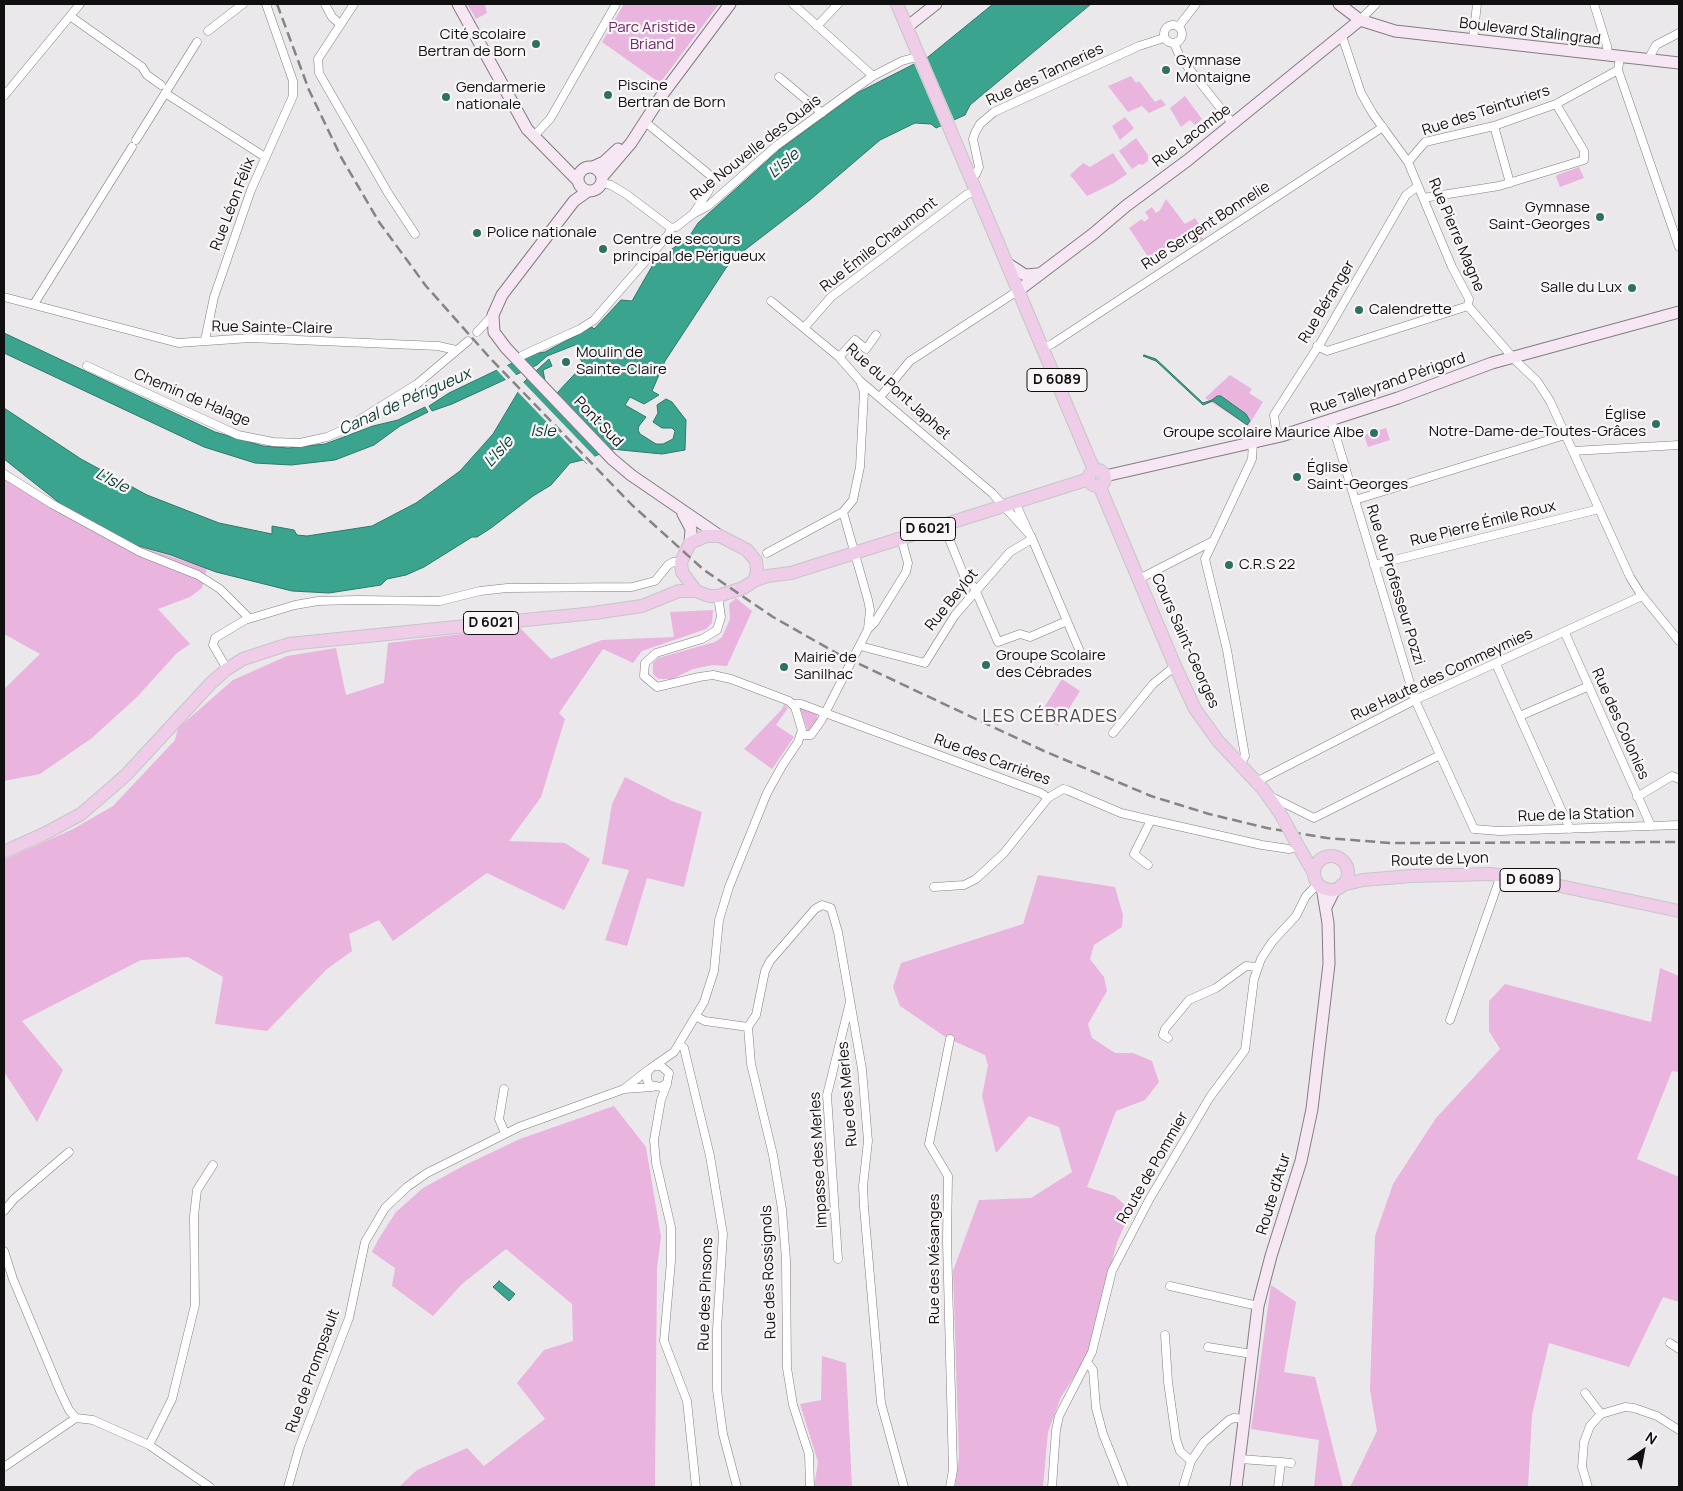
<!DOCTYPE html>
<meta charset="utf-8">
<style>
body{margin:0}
#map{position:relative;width:1683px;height:1491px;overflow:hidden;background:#ebe8eb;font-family:Manrope,sans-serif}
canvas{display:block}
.frame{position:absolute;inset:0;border:5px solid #111011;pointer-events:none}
.north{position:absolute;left:1618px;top:1426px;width:50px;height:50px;-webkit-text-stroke:4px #f9f6f8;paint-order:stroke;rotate:33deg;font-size:14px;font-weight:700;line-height:20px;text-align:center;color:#111011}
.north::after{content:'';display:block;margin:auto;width:18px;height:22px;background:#111011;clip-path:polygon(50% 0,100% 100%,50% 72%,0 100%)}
</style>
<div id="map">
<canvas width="1683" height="1491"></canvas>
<div class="frame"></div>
<div class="north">N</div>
</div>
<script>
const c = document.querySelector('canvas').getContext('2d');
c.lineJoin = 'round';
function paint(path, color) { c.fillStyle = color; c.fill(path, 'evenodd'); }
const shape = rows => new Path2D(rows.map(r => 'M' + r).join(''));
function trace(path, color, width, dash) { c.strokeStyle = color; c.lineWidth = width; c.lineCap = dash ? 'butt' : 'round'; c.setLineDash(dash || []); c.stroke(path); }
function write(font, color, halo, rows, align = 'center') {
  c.font = font + ' Manrope,sans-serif'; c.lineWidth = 4.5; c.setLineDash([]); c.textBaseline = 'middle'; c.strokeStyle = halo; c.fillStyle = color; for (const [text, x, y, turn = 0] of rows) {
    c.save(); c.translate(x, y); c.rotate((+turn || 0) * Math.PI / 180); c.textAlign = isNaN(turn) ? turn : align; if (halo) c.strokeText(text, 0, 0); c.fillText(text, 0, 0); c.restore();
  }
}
paint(shape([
 [467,4,485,4,487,13,476,19],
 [624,4,719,4,660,83,602,42],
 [1131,76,1136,83,1139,81,1155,102,1161,99,1166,105,1149,113,1142,106,1128,112,1108,86],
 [1185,96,1202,119,1195,125,1190,120,1181,127,1170,108],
 [1125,117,1134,128,1120,140,1112,126],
 [1136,138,1148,155,1148,161,1142,165,1139,164,1132,169,1119,151],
 [1113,153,1127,174,1114,183,1087,196,1070,175,1083,163,1090,167],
 [1579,167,1584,178,1560,187,1556,177,1557,175],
 [1166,199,1185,224,1195,218,1203,230,1200,234,1203,239,1197,243,1189,233,1149,258,1129,228,1142,219,1144,222,1149,218,1145,212,1152,207,1156,213,1160,210],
 [1230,375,1252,389,1249,393,1263,402,1248,426,1205,398],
 [1386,428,1390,440,1368,447,1364,435],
 [4,470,73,514,135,545,207,568,202,588,190,597,158,609,190,644,177,653,137,697,92,738,40,774,4,781,4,689,40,654,4,634],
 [736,598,752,611,727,666,713,665,693,669,672,679,658,679,653,674,653,663,658,658,715,642,722,637,730,619,729,604],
 [713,610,712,623,706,629,642,651,633,663,603,649,559,713,565,719,541,797,509,841,565,843,590,859,564,910,487,873,393,941,379,920,349,934,352,951,327,969,267,1031,215,1024,223,977,188,957,141,960,22,1021,63,1070,37,1122,4,1072,4,860,73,829,113,806,175,740,178,728,233,680,287,656,336,648,346,695,384,683,388,643,519,627,551,659,602,640,674,637,670,612],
 [1062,679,1080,691,1058,726,1040,714],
 [784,704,788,708,776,725,794,737,772,769,744,749,782,709],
 [803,707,816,712,818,720,808,731,800,708],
 [625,777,672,801,702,812,684,887,647,878,627,946,605,940,629,870,602,864,612,804],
 [1038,875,1115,887,1123,915,1122,927,1094,945,1090,959,1104,977,1107,991,1088,1024,1092,1038,1115,1053,1133,1053,1152,1061,1159,1082,1145,1100,1116,1111,1087,1187,1115,1196,1131,1211,1117,1242,1088,1355,1061,1397,1048,1432,1043,1487,955,1487,959,1457,953,1271,979,1200,1031,1198,1072,1172,1059,1127,1029,1116,996,1153,982,1096,988,1065,985,1055,947,1038,900,1006,893,987,901,963,1023,924],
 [1660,968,1679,976,1679,1072,1672,1071,1637,1159,1679,1177,1679,1302,1663,1297,1629,1367,1549,1343,1532,1415,1528,1487,1350,1487,1377,1431,1370,1390,1375,1236,1393,1184,1436,1118,1500,1049,1489,1031,1489,1001,1505,984,1651,1022],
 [614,1106,646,1147,661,1237,657,1268,655,1487,399,1487,417,1470,467,1448,484,1466,545,1419,517,1383,544,1350,573,1341,572,1304,506,1249,462,1284,433,1316,392,1286,395,1268,372,1252,378,1240,396,1212,423,1188,465,1165,520,1139],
 [1271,1285,1296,1302,1284,1372,1315,1377,1343,1487,1314,1487,1319,1440,1251,1429],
 [822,1356,846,1363,852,1487,814,1487,818,1462,800,1404,821,1400]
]), '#e9b4de');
const water = shape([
 [993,4,1091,4,970,105,965,115,936,128,931,124,915,123,880,140,811,199,737,256,726,268,665,361,652,391,659,395,644,404,630,397,625,405,646,417,639,426,638,430,640,434,656,444,663,444,673,439,675,431,672,428,662,428,653,422,658,413,657,405,666,399,672,402,686,420,685,450,662,454,611,449,595,456,587,464,583,460,570,463,551,485,533,496,491,528,477,537,472,537,424,567,406,575,387,579,381,585,329,593,292,591,216,572,171,555,132,544,62,505,4,459,4,408,81,459,147,495,219,523,272,534,272,526,294,530,297,535,307,536,372,526,416,503,460,471,493,434,524,382,549,359,552,366,543,370,545,381,557,393,583,365,575,345,547,356,537,365,452,404,432,411,429,406,449,393,497,370,533,354,545,352,592,327,594,329,621,300,632,301,655,261,689,237,698,223,779,150,857,93,928,57,993,4],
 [4,333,215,432,263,446,288,448,325,444,373,426,398,420,425,407,428,412,400,426,374,445,335,460,291,465,255,463,204,447,4,353,4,333],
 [1144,355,1156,359,1203,403,1212,400,1217,396,1221,396,1246,414,1250,421,1247,425,1213,401,1203,405,1156,361,1143,356,1144,355],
 [499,1281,515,1294,509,1301,493,1287,499,1281]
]);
paint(water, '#3ba48e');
trace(water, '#2e7868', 1);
paint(shape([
 [926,55,955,122,942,128,913,61],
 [506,364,518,377,507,381,495,368],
 [522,381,596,458,589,466,516,390]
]), '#ebe8eb');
const street = shape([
 [325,4,332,17,340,24],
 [354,4,318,59,319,73,388,193,415,234],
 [793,4,873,76],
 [1594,4,1607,46,1608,56],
 [70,16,142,67,147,75,161,85],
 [1360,20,1376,4],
 '1164 34a9 9 0 1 1 18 0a9 9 0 1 1-18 0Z',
 [817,26,838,4],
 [1179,26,1196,4],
 [208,31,243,4],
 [1342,36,1361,93,1373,114,1408,162,1452,267,1469,299,1468,306,1516,361,1537,381,1550,401,1630,577,1640,593,1679,641],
 [1473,40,1477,4],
 [1174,43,1180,57,1233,124],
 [1648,60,1656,45,1679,33],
 [1618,70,1679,247],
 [779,77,822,113],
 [165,93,265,157],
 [4,96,80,4],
 [1494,126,1510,183],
 [533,137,550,119,616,4],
 [136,140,197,42],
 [1408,162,1425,142,1494,126,1556,104,1618,70,1620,57],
 [971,176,976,174,979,167,973,139,975,133,980,124,994,112,1139,46,1164,38],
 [602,183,611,185,626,194,671,228,676,227,693,214,708,192,713,181,711,176,644,121],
 [1423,198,1499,186,1584,160,1584,151,1556,104],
 [693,214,708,206,776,146,846,95,873,76,902,61,913,58],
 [4,297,178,343,250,338,438,346,456,350],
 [771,301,839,357,860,381,992,493,1030,535,1015,502],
 [34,304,132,147],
 [804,328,831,297,966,195,977,190],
 [477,332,493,315],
 [205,340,214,297,251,190,293,96,293,81,266,4],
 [1317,346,1327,351,1468,306],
 [1043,348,1052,344,1383,127],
 [523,355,580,329,594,320,668,235,671,228],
 [839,357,855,340,866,349,876,335],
 [87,366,238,435,273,442,300,443,327,437,343,430,417,384,468,341],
 [880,397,910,361,1019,290],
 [1331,420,1415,700,1474,829,1499,831,1679,825],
 [1277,437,1274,415,1321,342,1406,195,1418,186],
 [1573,451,1679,445],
 [4,474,52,504,140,552,198,575,220,589,249,618],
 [1355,500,1565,435],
 [943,524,965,578,974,587,998,642,1020,634,1030,637,1067,621],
 [1031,536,1081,654],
 [767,553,843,512],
 [1374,565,1599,509],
 [1139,579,1213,541],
 [868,629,875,622,906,572,908,563,901,538],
 [1565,633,1651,826],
 [860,646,925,663,955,615,1010,552,1032,539],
 [1496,664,1570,829],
 [227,669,213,645,215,638,245,620,295,605,318,601,357,600,440,601,480,591,507,588,632,587,655,581,668,565,673,562,681,562],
 [793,704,801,704,1041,793,1048,798,1063,789,1067,790,1121,813,1151,820,1262,845,1289,849,1298,847],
 [1520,716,1589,686],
 [1113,733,1153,684,1175,666],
 [801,735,811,735,821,721,868,629,870,610,868,600,843,512,853,500,860,467,864,392,860,381],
 [1240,765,1245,756,1227,650,1205,559,1252,459,1253,442],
 [1256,782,1415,700,1642,596],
 [1272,797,1314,818,1440,755],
 [1637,797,1672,776,1679,779],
 [1148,865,1134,854,1151,820],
 [934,887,964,885,976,879,1004,853,1048,798],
 [697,1017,705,1021,748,1027],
 [1450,1020,1501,875],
 [748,1027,756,1015,765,971,770,961,815,909,822,905,831,908,838,932,862,1069,868,1141,863,1186,864,1207,881,1403,904,1487],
 [748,1027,751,1064,773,1155,782,1209,786,1260,787,1368,793,1405,809,1454,810,1487],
 [1168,1038,1163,1035,1165,1029,1189,1000,1216,988,1246,966,1257,967],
 [950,1039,929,1144,948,1176,947,1241,953,1470,950,1487],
 [680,1045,684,1048,710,1156,723,1234,717,1329,717,1390,723,1434,737,1487],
 [654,1066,661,1066,669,1073,667,1083,661,1087,650,1085,647,1080,647,1073,651,1068,674,1052,704,1002,714,971,719,920,729,887,767,793,782,766,798,742,802,730,795,707,789,701,731,679,713,675,699,677,657,687,644,676,645,663,656,653,702,639,717,630,721,617,718,596],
 [667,1084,661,1100,654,1140,656,1163,671,1227,671,1261,664,1341,687,1401,696,1487],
 [504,1089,499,1119,505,1133],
 [624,1089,652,1087],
 [4,1211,14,1199,69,1152],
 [4,1251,13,1279,60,1391,69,1410,76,1418],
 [838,1259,827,1095,850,1002],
 [1170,1286,1258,1306],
 [1165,1335,1168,1382,1176,1439,1180,1451,1191,1461],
 [1670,1343,1679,1349],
 [1208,1347,1252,1354],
 [1087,1362,1093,1370,1096,1408,1103,1434,1124,1487],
 [1585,1393,1601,1414],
 [149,1445,172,1399,195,1305,194,1216,197,1190,213,1165],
 [1240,1459,1281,1462,1278,1487],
 [1281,1462,1291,1463],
 [4,1467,76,1418,93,1420,149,1445,210,1487],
 [288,1487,299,1448,349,1318,365,1242,385,1208,407,1187,427,1173,519,1127,624,1089,648,1070],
 [1052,1487,1056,1430,1059,1416,1092,1352,1112,1271,1149,1200,1210,1097,1245,1050,1254,979,1261,959,1272,942,1296,916,1306,896,1318,884],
 [1183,1487,1191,1461,1204,1442,1229,1420,1234,1418,1244,1419],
 [1588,1487,1582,1467,1584,1442,1590,1426,1601,1414,1625,1407,1634,1408,1657,1416,1679,1430]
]);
const secondary = shape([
 [458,4,527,129,578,181],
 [1339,4,1360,20,1395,31,1679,63],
 [907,27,936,4],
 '578 179a12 12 0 1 1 24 0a12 12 0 1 1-24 0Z',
 [593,167,604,162,618,149],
 [602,177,631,143,662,95,730,4],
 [588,191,574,201,502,295,493,315,494,332,506,348,612,459,631,475,720,536],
 [1008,264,1025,275,1038,274],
 [1019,290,1093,234,1126,206,1188,160,1360,20],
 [1105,476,1281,436,1398,398,1492,363,1679,312],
 [683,514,691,529,690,543],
 [1326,907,1335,889],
 [1236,1487,1258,1306,1271,1256,1301,1161,1312,1109,1329,964,1328,923,1322,887]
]);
const primary = shape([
 [897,4,1094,470],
 '1089 478a8 8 0 1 1 16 0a8 8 0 1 1-16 0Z',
 [1099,485,1175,666,1195,709,1218,741,1263,789,1280,813],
 [706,536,720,536,747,550,756,561,757,571,754,581,743,588,718,596,709,596,696,591,682,572,681,562,690,543,706,536],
 [754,581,767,576,791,573,1089,479],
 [1297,844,1314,873],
 [4,852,46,833,81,814,102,796,126,775,211,683,227,669,243,659,289,644,594,613,642,606,679,591,696,591],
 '1314 873a17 17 0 1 1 34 0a17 17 0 1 1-34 0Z',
 [1342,885,1363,880,1411,876,1490,874,1522,878,1679,911]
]);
trace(street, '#817e80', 9);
trace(secondary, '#817e80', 13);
trace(primary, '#c6c6c6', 14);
trace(street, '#fff', 8);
trace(secondary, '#f7e6f3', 11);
trace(primary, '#efcce8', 12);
trace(shape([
 [277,4,309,90,341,157,379,222,426,286,490,358,632,505,704,570,773,617,840,655,1044,751,1151,796,1209,814,1267,828,1327,838,1390,843,1679,842]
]), '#858385', 2.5, [10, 5]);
const primaryBridge = shape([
 [1280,813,1297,844]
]);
trace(primaryBridge, '#c6c6c6', 14, []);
trace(primaryBridge, '#efcce8', 12);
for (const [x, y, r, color] of [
 [536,44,5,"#2e7062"],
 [1166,70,5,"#2e7062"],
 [608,95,5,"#2e7062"],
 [446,97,5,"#2e7062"],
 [1600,217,5,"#2e7062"],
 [477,233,5,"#2e7062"],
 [603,249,5,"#2e7062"],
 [1632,288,5,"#2e7062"],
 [1359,310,5,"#2e7062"],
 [566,362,5,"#2e7062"],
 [1656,424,5,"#2e7062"],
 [1374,433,5,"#2e7062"],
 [1297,477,5,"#2e7062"],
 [1229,565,5,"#2e7062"],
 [986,665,5,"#2e7062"],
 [784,667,5,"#2e7062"]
]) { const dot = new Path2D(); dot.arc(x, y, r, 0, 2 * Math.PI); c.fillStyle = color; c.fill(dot); trace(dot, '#f9f6f8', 2); }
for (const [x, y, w] of [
 [1057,380,60],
 [928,529,55],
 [491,623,55],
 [1530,880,60]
]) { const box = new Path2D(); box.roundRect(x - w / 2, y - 11.5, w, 23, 4); c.fillStyle = '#f9f6f8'; c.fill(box); trace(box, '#111011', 1); }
write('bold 14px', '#111011', null, [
 ["D 6089",1057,380],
 ["D 6021",928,529],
 ["D 6021",491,623],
 ["D 6089",1530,880]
]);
write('15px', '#712666', '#f9f6f8', [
 ["Parc Aristide",652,28],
 ["Briand",652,45]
]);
write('15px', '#111011', '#f9f6f8', [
 ["Boulevard Stalingrad",1530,32,7],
 ["Rue des Tanneries",1045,75,-25],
 ["Rue des Teinturiers",1486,111,-18],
 ["Rue Lacombe",1192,136,-37],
 ["Rue Nouvelle des Quais",756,148,-38],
 ["Rue Léon Félix",233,204,-69],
 ["Rue Sergent Bonnelie",1206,226,-33],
 ["Rue Pierre Magne",1456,235,67],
 ["Rue Émile Chaumont",879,245,-38],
 ["Rue Béranger",1327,302,-59],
 ["Rue Sainte-Claire",272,328,1],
 ["Rue Talleyrand Périgord",1388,384,-19],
 ["Rue du Pont Japhet",898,392,42],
 ["Chemin de Halage",192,398,23],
 ["Pont Sud",598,422,46],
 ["Rue Pierre Émile Roux",1483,524,-14],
 ["Rue du Professeur Pozzi",1395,585,73],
 ["Rue Beylot",952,600,-51],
 ["Cours Saint-Georges",1185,641,66],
 ["Rue Haute des Commeymies",1442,675,-25],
 ["Rue des Colonies",1620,724,66],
 ["Rue des Carrières",992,760,20],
 ["Rue de la Station",1576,815,-2],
 ["Route de Lyon",1440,860,-2],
 ["Rue des Merles",848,1094,-95],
 ["Impasse des Merles",819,1160,-93],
 ["Route de Pommier",1153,1168,-60],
 ["Route d'Atur",1274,1194,-73],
 ["Rue des Mésanges",935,1259,-90],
 ["Rue des Rossignols",769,1272,-92],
 ["Rue des Pinsons",706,1294,-88],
 ["Rue de Prompsault",313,1371,-70]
]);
write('15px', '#111011', '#f9f6f8', [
 ["Cité scolaire",526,35,"right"],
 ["Bertran de Born",526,52,"right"],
 ["Gymnase",1176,61],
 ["Montaigne",1176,78],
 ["Piscine",618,86],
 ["Bertran de Born",618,103],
 ["Gendarmerie",456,88],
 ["nationale",456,105],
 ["Gymnase",1590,208,"right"],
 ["Saint-Georges",1590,225,"right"],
 ["Police nationale",487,233],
 ["Centre de secours",613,240],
 ["principal de Périgueux",613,257],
 ["Salle du Lux",1622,288,"right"],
 ["Calendrette",1369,310],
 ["Moulin de",576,353],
 ["Sainte-Claire",576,370],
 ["Église",1646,415,"right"],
 ["Notre-Dame-de-Toutes-Grâces",1646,432,"right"],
 ["Groupe scolaire Maurice Albe",1364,433,"right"],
 ["Église",1307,468],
 ["Saint-Georges",1307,485],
 ["C.R.S 22",1239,565],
 ["Groupe Scolaire",996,656],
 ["des Cébrades",996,673],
 ["Mairie de",794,658],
 ["Sanilhac",794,675]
], 'left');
write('italic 16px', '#0c3c32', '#f9f6f8', [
 ["L'Isle",784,164,-41],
 ["Canal de Périgueux",405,402,-24],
 ["Isle",543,432],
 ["L'Isle",499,452,-48],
 ["L'Isle",112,481,27]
]);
c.letterSpacing = '1px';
write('18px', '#4c4a4b', '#f9f6f8', [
 ["LES CÉBRADES",1050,717]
]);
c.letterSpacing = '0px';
</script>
